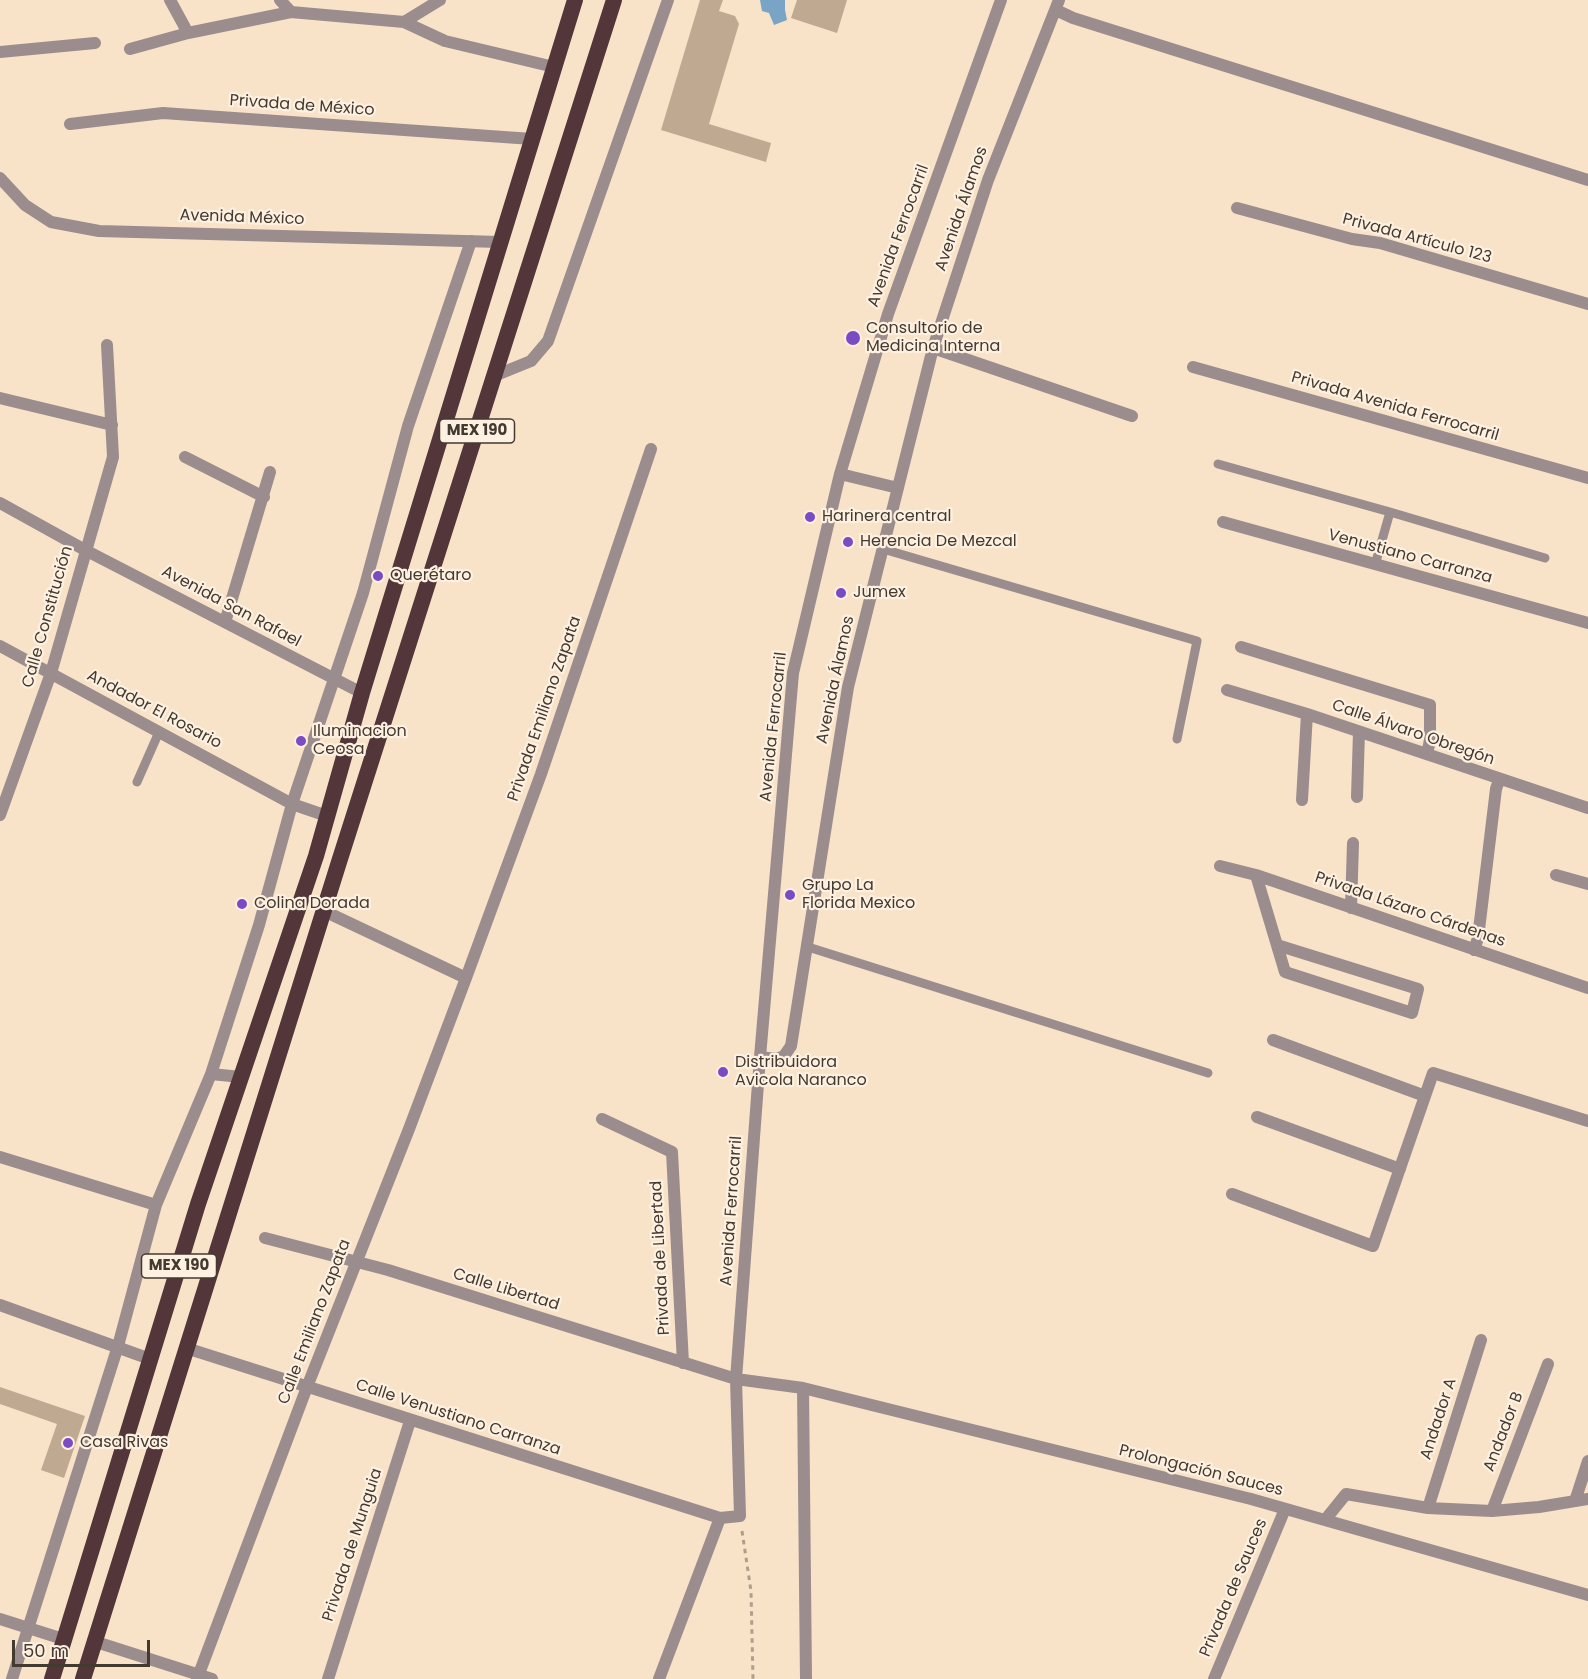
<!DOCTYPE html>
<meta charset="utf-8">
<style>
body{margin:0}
#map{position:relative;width:1588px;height:1679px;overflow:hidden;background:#f8e2c8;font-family:Poppins,sans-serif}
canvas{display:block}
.scale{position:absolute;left:12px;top:1640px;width:138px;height:27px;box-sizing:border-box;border:3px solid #433a30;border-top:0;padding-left:8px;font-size:18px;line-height:21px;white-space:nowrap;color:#433a30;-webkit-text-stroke:4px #fef1e1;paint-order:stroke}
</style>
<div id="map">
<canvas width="1588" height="1679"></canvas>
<div class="scale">50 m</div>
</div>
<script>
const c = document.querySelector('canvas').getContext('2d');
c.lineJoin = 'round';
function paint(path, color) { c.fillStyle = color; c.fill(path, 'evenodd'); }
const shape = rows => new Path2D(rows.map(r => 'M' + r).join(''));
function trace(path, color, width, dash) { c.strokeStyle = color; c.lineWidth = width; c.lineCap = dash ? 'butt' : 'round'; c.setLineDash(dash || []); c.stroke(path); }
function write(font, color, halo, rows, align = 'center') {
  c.font = font + ' Poppins,sans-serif'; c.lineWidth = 4.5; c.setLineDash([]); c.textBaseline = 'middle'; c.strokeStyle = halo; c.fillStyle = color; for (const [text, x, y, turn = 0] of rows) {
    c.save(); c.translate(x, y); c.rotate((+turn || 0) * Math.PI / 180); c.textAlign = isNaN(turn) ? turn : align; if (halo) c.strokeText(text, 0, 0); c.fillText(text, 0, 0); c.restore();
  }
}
paint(shape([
 [760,0,785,0,785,10,787,20,774,25,769,13,762,11]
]), '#7aa4c6');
paint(shape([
 [700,0,723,0,719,11,735,16,739,24,709,124,771,143,766,162,661,130],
 [797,0,847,0,837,33,791,18],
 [0,1387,85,1416,64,1478,41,1470,57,1424,0,1404]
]), '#bfa991');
trace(shape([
 [742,1531,751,1591,753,1679]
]), '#ae9e8a', 3, [4.5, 4.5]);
trace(shape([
 [1218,464,1390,512,1545,558],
 [883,549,1197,641,1177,739],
 [1375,565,1390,512],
 [137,782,159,732],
 [808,947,1208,1073]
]), '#9b8c8d', 9);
trace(shape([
 [170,0,188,33,291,12],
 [280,0,291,12,404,22,440,0],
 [1056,10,1073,18,1588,180],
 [404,22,445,41,554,67],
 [130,49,188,33],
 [0,52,95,43],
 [70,124,163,113,532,139],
 [1237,208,1352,239,1380,243,1588,304],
 [933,348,1132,416],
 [1193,367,1588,478],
 [494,376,531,361,548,341,668,0],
 [0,398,112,425],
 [185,457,264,497],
 [840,474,898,488],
 [0,503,85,550,362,693],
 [1223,522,1588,623],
 [225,622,270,472],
 [0,646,292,804,327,816],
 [1241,647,1430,705,1430,740,1427,754],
 [1227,690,1307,714,1588,808],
 [1357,797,1359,732],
 [1302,800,1307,714],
 [0,815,51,673,113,457,107,345],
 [1220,866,1256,875,1588,988],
 [1256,875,1285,972,1412,1013,1418,989,1277,945],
 [1556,875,1588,884],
 [1351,908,1353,843],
 [324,911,466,978],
 [1474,950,1478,938,1496,789,1499,780],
 [1273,1040,1425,1096],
 [760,1057,776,1059,784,1056,791,1046,848,687,933,348,988,180,1059,0],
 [211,1074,259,925,292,804,363,593,408,426,471,241],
 [1257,1117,1400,1169],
 [602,1119,672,1152,683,1363],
 [0,1157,156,1205],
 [1232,1194,1373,1246,1433,1073,1588,1121],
 [265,1238,388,1270,736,1379,803,1388,1251,1499,1588,1595],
 [0,1305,150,1359],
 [186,1348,720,1518,740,1516,736,1379,760,1057,793,673,840,474,888,314,1001,0],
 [803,1388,806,1679],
 [1575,1501,1588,1461],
 [1428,1508,1481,1340],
 [1492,1511,1548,1364],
 [1325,1520,1346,1494,1428,1508,1492,1511,1539,1507,1588,1499],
 [0,1619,63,1639],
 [93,1641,212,1679],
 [12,1679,118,1346,156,1205,211,1074,241,1077],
 [197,1679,307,1387,409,1129,466,978,541,774,651,449],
 [328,1679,410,1421],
 [659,1679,720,1518],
 [1214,1679,1285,1509]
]), '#9b8c8d', 12);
trace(shape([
 [0,178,25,205,51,222,99,231,500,242]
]), '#9b8c8d', 12);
trace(shape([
 [52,1679,198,1204,316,856,362,693,575,0],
 [83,1679,339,862,614,0]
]), '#52363a', 16);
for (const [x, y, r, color] of [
 [853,338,8,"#7a4bc3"],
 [810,517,6,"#7a4bc3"],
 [848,542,6,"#7a4bc3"],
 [378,576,6,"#7a4bc3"],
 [841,593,6,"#7a4bc3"],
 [301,741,6,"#7a4bc3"],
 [790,895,6,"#7a4bc3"],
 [242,904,6,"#7a4bc3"],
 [723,1072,6,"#7a4bc3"],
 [68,1443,6,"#7a4bc3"]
]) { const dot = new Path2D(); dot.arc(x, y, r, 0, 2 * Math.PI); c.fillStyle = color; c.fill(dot); trace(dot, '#fef1e1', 2); }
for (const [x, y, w] of [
 [477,431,75],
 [179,1266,75]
]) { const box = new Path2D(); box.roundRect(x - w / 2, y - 12, w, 24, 4.5); c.fillStyle = '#fef1e1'; c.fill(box); trace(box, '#433a30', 1.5); }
write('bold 15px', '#433a30', null, [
 ["MEX 190",477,431],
 ["MEX 190",179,1266]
]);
write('16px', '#433a30', '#fef1e1', [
 ["Privada de México",302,106,4],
 ["Avenida Álamos",962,209,-71],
 ["Avenida México",242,218,2],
 ["Avenida Ferrocarril",899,236,-70],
 ["Privada Artículo 123",1417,239,15],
 ["Privada Avenida Ferrocarril",1395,407,16],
 ["Venustiano Carranza",1410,557,15],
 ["Avenida San Rafael",231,607,28],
 ["Calle Constitución",48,617,-74],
 ["Avenida Álamos",836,680,-78],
 ["Privada Emiliano Zapata",545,709,-71],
 ["Andador El Rosario",154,710,28],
 ["Avenida Ferrocarril",774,727,-84],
 ["Calle Álvaro Obregón",1413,733,19],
 ["Privada Lázaro Cárdenas",1410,910,19],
 ["Avenida Ferrocarril",732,1211,-86],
 ["Privada de Libertad",661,1258,-93],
 ["Calle Libertad",506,1290,17],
 ["Calle Emiliano Zapata",315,1322,-69],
 ["Calle Venustiano Carranza",458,1418,18],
 ["Andador A",1439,1419,-72],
 ["Andador B",1504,1432,-69],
 ["Prolongación Sauces",1201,1471,14],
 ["Privada de Munguia",353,1545,-72],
 ["Privada de Sauces",1234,1588,-67]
]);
write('16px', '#433a30', '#fef1e1', [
 ["Consultorio de",866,329],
 ["Medicina Interna",866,347],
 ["Harinera central",822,517],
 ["Herencia De Mezcal",860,542],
 ["Querétaro",390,576],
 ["Jumex",853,593],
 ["Iluminacion",313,732],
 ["Ceosa",313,750],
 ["Grupo La",802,886],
 ["Florida Mexico",802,904],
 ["Colina Dorada",254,904],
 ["Distribuidora",735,1063],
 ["Avicola Naranco",735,1081],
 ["Casa Rivas",80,1443]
], 'left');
</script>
